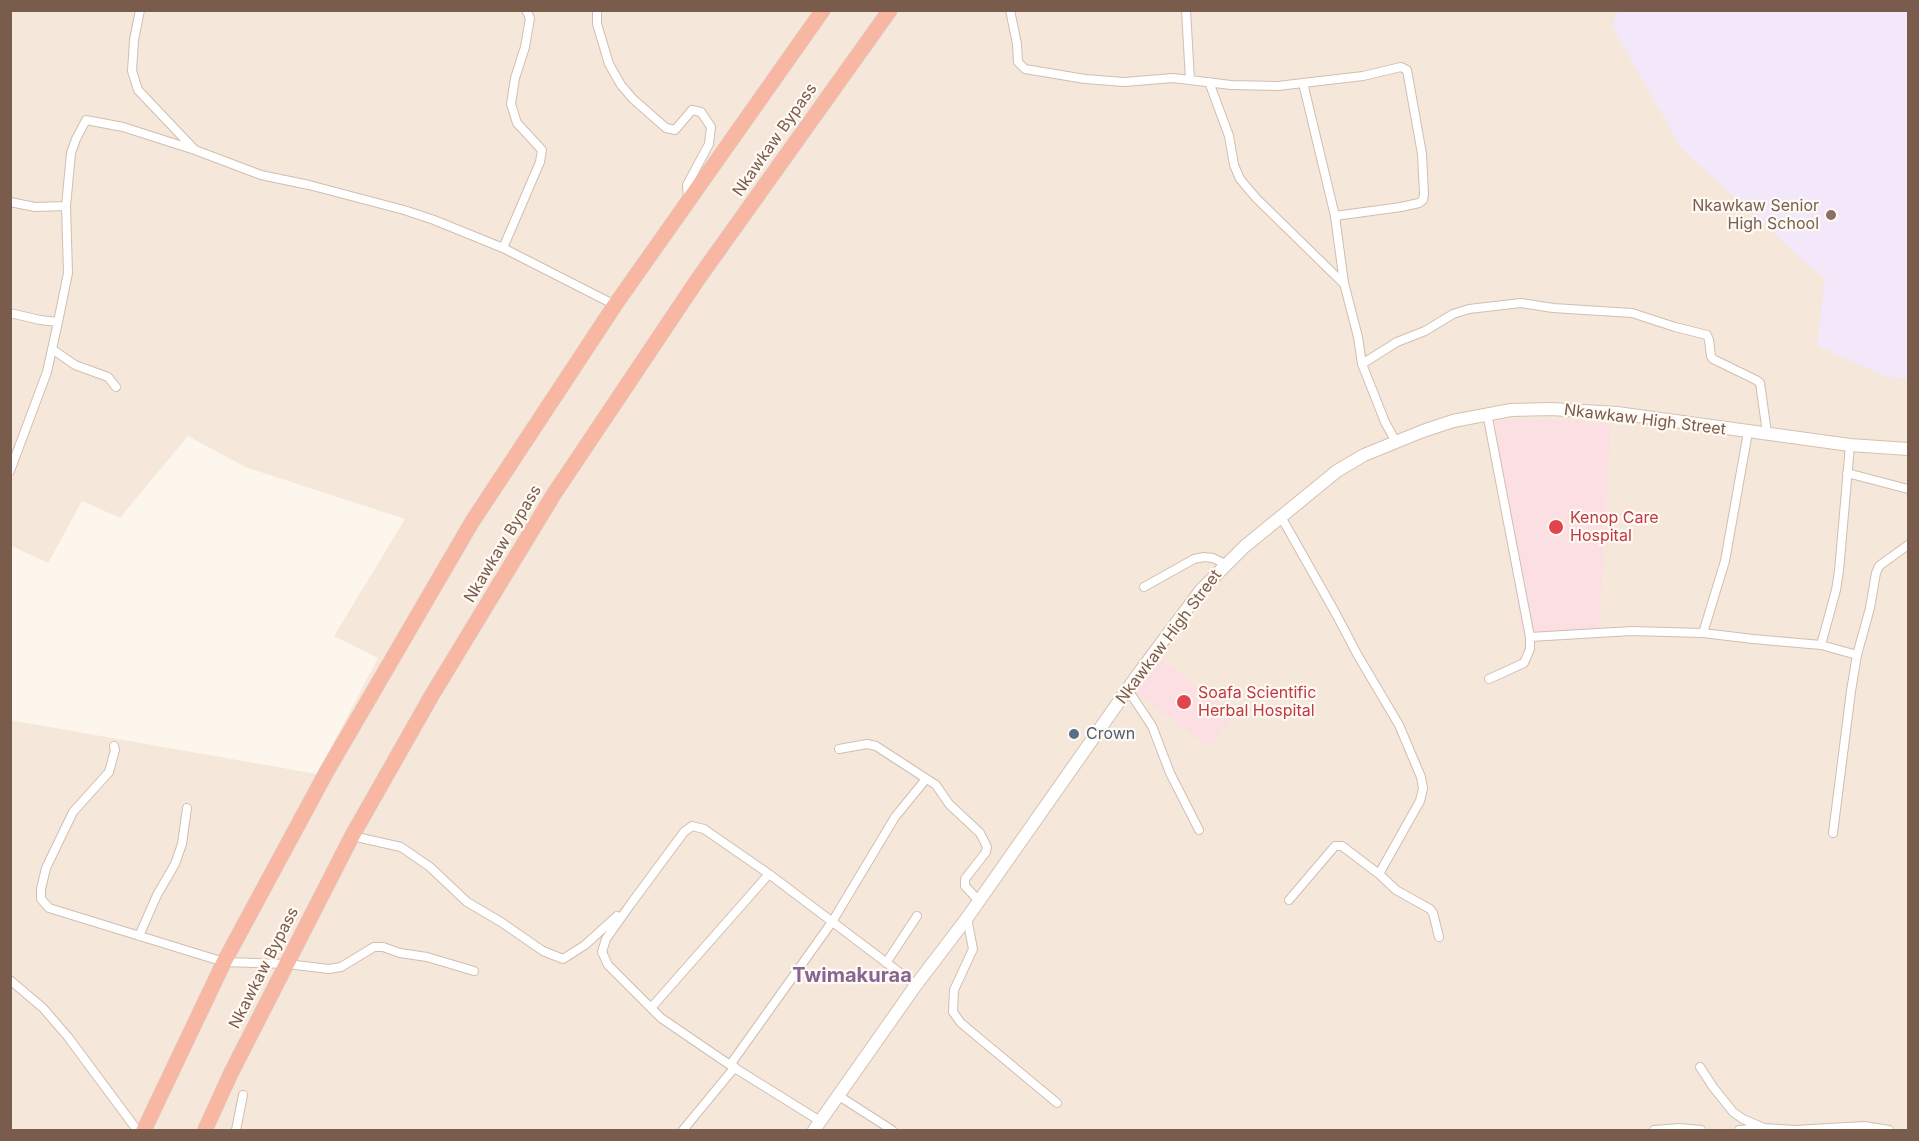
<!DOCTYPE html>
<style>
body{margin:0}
#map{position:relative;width:1919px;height:1141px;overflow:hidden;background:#fdf6ec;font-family:Inter,sans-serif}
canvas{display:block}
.frame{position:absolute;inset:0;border:12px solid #7a5c4d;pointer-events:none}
</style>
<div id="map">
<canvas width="1919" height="1141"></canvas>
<div class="frame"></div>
</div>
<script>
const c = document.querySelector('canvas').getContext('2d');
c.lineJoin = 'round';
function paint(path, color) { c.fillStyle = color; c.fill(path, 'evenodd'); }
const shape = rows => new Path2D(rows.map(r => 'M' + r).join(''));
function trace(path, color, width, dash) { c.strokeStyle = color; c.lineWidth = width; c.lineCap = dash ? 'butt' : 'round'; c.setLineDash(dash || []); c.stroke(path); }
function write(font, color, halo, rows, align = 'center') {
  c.font = font + ' Inter,sans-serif'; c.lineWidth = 4.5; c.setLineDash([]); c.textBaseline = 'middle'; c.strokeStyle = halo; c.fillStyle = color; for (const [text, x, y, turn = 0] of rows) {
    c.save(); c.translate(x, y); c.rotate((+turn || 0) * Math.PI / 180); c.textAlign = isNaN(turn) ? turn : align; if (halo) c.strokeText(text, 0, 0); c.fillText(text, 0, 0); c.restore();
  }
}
paint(shape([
 [11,11,1908,11,1908,1130,11,1130,10,720,317,774,378,658,334,636,405,519,245,467,188,436,120,518,82,501,48,563,11,546]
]), '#f5e8da');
paint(shape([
 [1618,11,1908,11,1908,379,1886,377,1817,345,1825,280,1682,149,1612,26]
]), '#f3e8fa');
paint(shape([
 [1495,420,1561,420,1611,424,1599,630,1521,634],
 [1158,658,1235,714,1209,748,1134,691]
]), '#fbdfe3');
const street = shape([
 [140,10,134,40,132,71,138,90,194,149],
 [597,10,597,24,609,64,621,85,633,99,666,128,675,130,692,110,701,112,711,127,709,144,687,185,688,198],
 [1010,10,1017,44,1018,62,1025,69,1085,79,1124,82,1173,78,1231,85,1278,86,1303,83,1335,216,1344,283,1358,337,1362,364,1385,422,1396,442],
 [1186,10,1190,80],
 [1209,82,1229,136,1234,165,1240,179,1256,198,1343,283],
 [1303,83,1363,76,1401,67,1407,70,1422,154,1424,194,1423,200,1419,203,1401,207,1335,216],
 [10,202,35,207,66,206],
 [503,248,540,162,542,150,517,123,511,104,515,78,525,47,530,18,526,10],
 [10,313,40,320,58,322,68,273,66,206,71,153,76,139,86,120,123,127,195,150,261,175,309,185,404,210,434,220,503,248,615,305],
 [52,349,75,365,108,377,116,387],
 [1362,364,1397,342,1425,331,1453,314,1469,309,1521,303,1553,308,1632,313,1675,327,1707,335,1709,340,1711,356,1713,359,1756,380,1760,383,1767,433],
 [1487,413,1530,637,1530,649,1524,663,1489,679],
 [10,471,47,372,58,322],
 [1847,473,1908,489],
 [1280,515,1336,614,1357,654,1399,725,1421,777,1423,788,1420,801,1379,874,1396,890,1430,909,1433,913,1439,937],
 [1144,587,1194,559,1204,557,1213,558,1225,564],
 [1703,633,1725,561,1748,432],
 [1530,637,1632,631,1703,633,1753,639,1821,645,1857,655],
 [1821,645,1836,590,1839,571,1850,445],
 [1128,690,1152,726,1170,773,1199,830],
 [114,746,115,750,109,772,73,812,46,868,41,889,41,899,49,908,224,962,287,964,329,969,341,967,374,947,383,947,400,953,427,957,474,971],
 [839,749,867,744,876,746,936,785,949,804,980,833,987,847,986,852,965,879,965,886,979,901],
 [1833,833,1851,691,1857,655,1870,608,1876,573,1879,566,1908,545],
 [352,836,401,847,430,867,467,902,501,922,543,951,563,959,585,945,617,916],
 [1289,900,1335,846,1342,846,1379,874],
 [967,918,973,949,954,990,953,1012,961,1023,1057,1103],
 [139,936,157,895,175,864,182,844,187,808],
 [886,963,917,916],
 [10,980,43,1008,68,1037,137,1130],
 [651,1008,769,874],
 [730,1065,832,922,895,817,926,779],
 [1700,1067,1713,1087,1733,1112,1743,1119,1764,1128,1795,1130,1864,1126,1889,1130],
 [839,1096,892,1130],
 [820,1121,730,1065,661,1018,608,965,602,952,606,939,630,905,684,832,692,826,704,829,769,874,916,985],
 [236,1130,243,1095],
 [683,1130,735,1067],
 [1654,1130,1679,1128,1701,1130],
 [1739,1130,1760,1128]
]);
const secondary = shape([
 [814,1130,916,985,967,918,1139,673,1201,590,1244,547,1337,471,1364,455,1423,431,1453,421,1511,410,1551,409,1617,413,1850,445,1908,449]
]);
const highway = shape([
 [144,1130,224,962,327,771,472,522,615,305,823,10],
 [205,1130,231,1073,352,836,432,695,554,494,698,279,890,10]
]);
trace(street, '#d1beb0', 10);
trace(secondary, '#d6c0b0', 14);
trace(highway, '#dad1cd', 16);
trace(street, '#fff', 8);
trace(secondary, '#fff', 12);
trace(highway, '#f7b7a3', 15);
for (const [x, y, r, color] of [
 [1831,215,6,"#8d6e63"],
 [1556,527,8,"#e0444e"],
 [1184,702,8,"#e0444e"],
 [1074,734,6,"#5c6f8a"]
]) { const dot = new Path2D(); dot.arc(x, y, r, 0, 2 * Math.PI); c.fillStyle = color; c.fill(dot); trace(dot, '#fffaf3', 2); }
write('16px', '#7a5c4d', '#fffaf3', [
 ["Nkawkaw Bypass",775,140,-55],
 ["Nkawkaw High Street",1645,420,7],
 ["Nkawkaw Bypass",503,544,-59],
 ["Nkawkaw High Street",1169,637,-53],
 ["Nkawkaw Bypass",264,968,-63]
]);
write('16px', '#785e54', '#fffaf3', [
 ["Nkawkaw Senior",1819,206],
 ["High School",1819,224]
], 'right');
write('16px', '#be3a42', '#fffaf3', [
 ["Kenop Care",1570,518],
 ["Hospital",1570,536],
 ["Soafa Scientific",1198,693],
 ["Herbal Hospital",1198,711]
], 'left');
write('16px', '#4e5e75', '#fffaf3', [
 ["Crown",1086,734]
], 'left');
write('bold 20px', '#846695', '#fffaf3', [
 ["Twimakuraa",852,976]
]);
</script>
